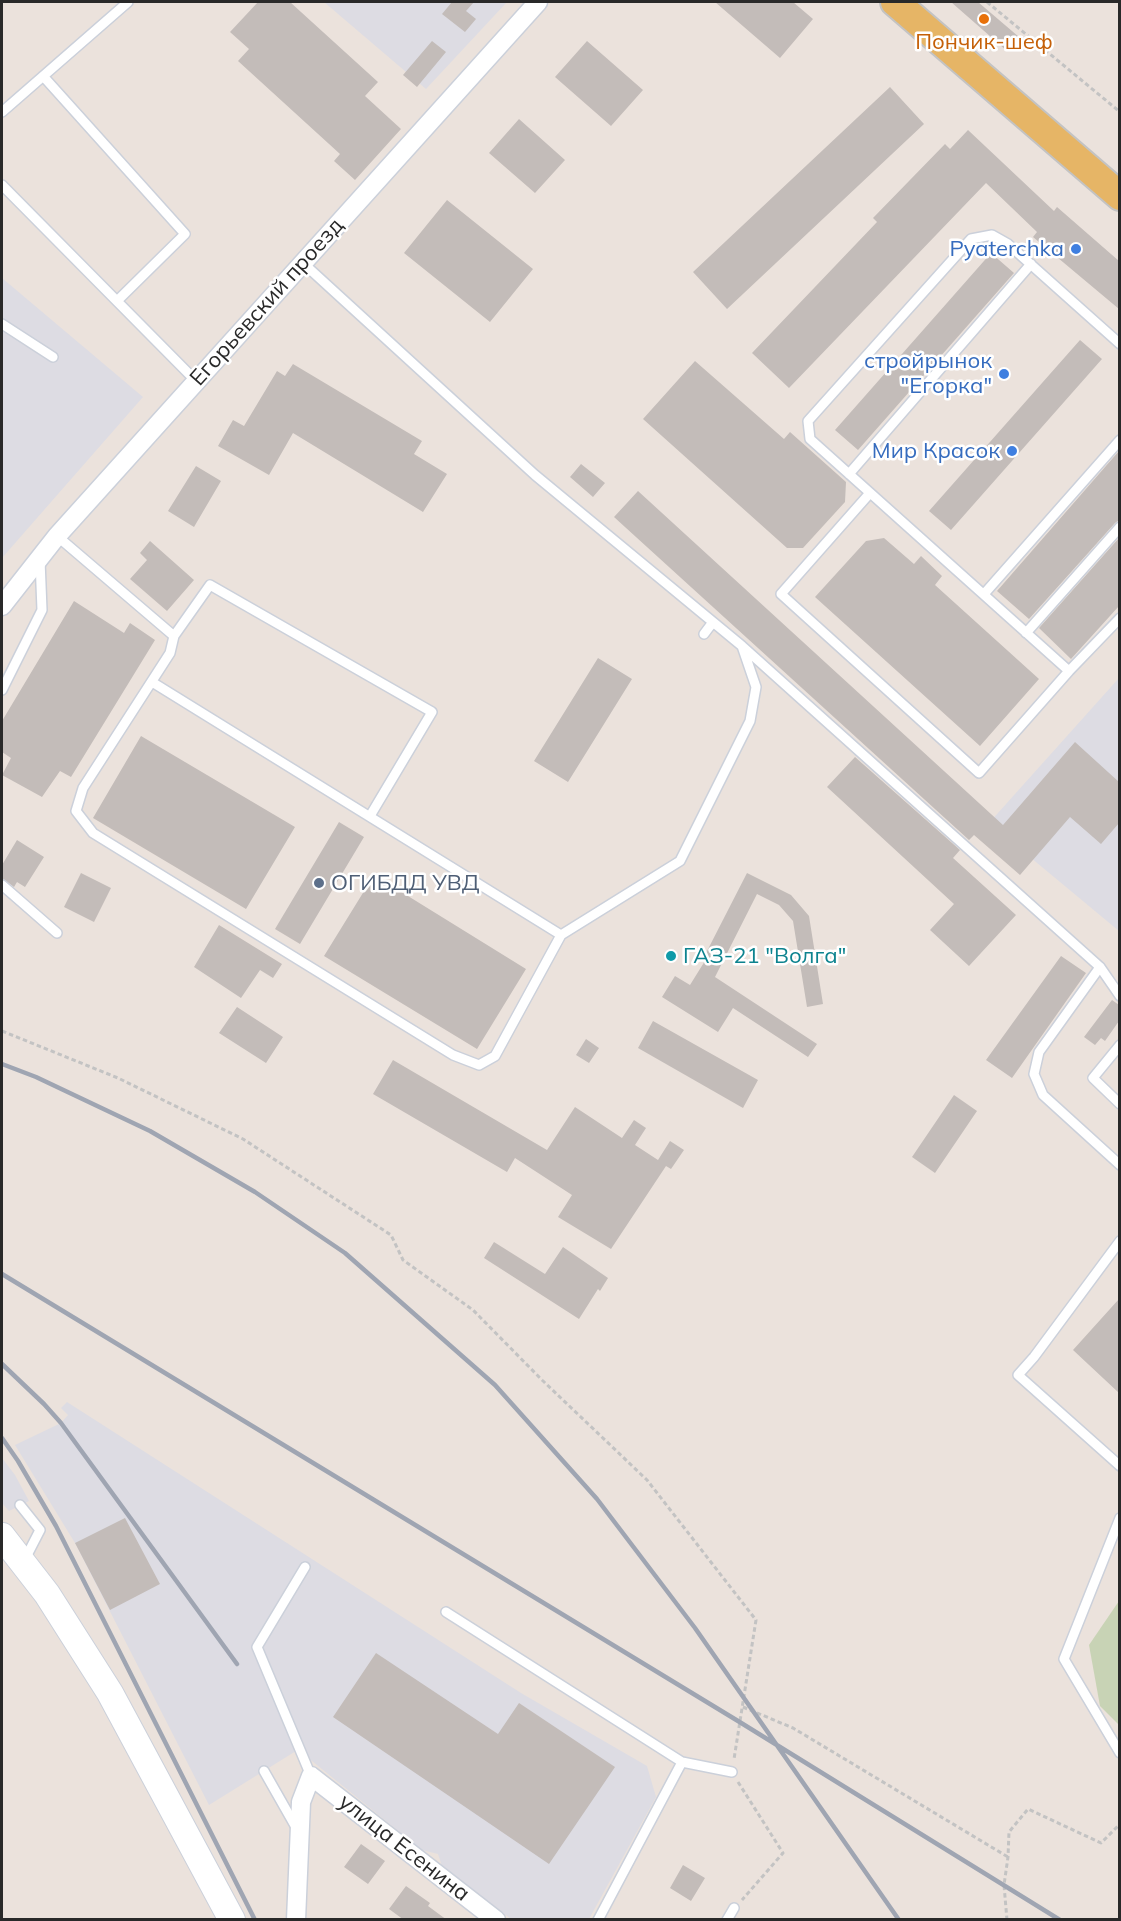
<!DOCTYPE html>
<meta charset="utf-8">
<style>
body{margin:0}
#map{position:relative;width:1121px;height:1921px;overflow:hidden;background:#ebe2dc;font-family:Mulish,sans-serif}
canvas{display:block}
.frame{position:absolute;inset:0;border:3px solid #292929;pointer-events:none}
</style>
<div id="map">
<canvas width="1121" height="1921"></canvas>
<div class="frame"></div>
</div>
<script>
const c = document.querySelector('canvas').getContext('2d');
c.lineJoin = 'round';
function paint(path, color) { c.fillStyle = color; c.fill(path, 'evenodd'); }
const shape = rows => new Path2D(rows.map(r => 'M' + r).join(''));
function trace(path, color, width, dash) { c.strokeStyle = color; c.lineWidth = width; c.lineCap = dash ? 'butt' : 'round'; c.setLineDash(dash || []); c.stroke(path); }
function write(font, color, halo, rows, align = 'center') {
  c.font = font + ' Mulish,sans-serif'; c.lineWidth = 5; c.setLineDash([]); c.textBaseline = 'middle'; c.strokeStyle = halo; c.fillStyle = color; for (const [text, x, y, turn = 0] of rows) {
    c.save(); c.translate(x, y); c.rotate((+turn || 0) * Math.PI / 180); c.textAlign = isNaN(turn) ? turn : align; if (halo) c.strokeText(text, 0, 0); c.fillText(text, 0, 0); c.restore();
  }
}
paint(shape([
 [324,2,507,2,426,89],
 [2,278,143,397,2,558],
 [1119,678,1119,931,989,823],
 [67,1402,521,1693,647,1766,656,1797,589,1919,511,1919,442,1866,438,1854,422,1850,312,1761,296,1751,209,1805,75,1543,15,1445,61,1423,68,1415,61,1408],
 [2,1458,15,1475,29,1501,9,1511,2,1503]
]), '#dddce3');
paint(shape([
 [1119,1601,1119,1725,1100,1706,1089,1645]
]), '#c8d3b5');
paint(shape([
 [258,2,290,2,378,82,365,96,401,129,355,180,334,161,340,154,238,61,249,49,230,32],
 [452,2,474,2,466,11,476,19,465,32,442,14],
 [715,2,793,2,813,19,780,58],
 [951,2,978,2,1019,37,1007,51],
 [432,41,446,52,417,87,403,75],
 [587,41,643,90,611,126,555,77],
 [890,87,924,124,727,309,693,272],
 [519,119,565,160,535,193,489,153],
 [968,130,1054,211,1057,207,1119,261,1119,309,1033,237,1037,232,986,183,789,388,752,353,877,222,873,218,945,144,950,149],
 [447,200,533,269,490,322,404,253],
 [991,253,1014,273,858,450,835,430],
 [1080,340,1102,359,951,530,929,511],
 [695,361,784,439,790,432,846,482,845,502,803,548,787,548,643,419],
 [293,364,422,441,414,454,447,474,423,512,293,433,269,475,218,446,233,420,244,426,277,371,285,376],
 [1119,451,1119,520,1115,523,1029,619,997,591],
 [581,464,605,483,593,497,570,477],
 [196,466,221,481,194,527,168,511],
 [638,491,1003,825,1075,742,1119,782,1119,823,1101,844,1070,817,1020,875,974,835,969,840,614,517],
 [884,538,914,564,921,556,942,576,935,585,1039,679,980,746,815,597,866,541],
 [1119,538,1119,606,1071,659,1039,628],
 [150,541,194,580,167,611,130,579,147,560,140,553],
 [74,601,124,633,130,623,155,640,71,777,60,771,42,797,2,775,11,758,2,752,2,721],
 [598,658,632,679,568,782,534,761],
 [141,736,295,827,246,909,93,818],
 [855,757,960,850,953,858,1016,915,969,966,930,930,954,904,827,787],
 [339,822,364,837,300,944,275,929],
 [17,840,44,857,25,887,17,882,14,887,2,878,2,865],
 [81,873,111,888,94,922,64,907],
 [747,873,791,895,809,916,823,1004,807,1007,793,921,779,905,757,894,715,977,817,1044,808,1057,733,1008,718,1032,662,997,675,976,690,985,708,956,705,955],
 [374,875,526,969,477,1049,324,956],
 [219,925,282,964,273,978,260,970,241,998,194,967],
 [1061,956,1086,973,1012,1078,986,1060],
 [1112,1000,1119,1005,1119,1021,1105,1041,1101,1038,1095,1045,1084,1037],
 [237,1007,283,1037,266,1063,219,1033],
 [653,1021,758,1080,743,1108,638,1048],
 [586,1039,599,1048,589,1063,576,1055],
 [393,1060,547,1150,575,1107,622,1138,634,1120,646,1128,635,1145,658,1160,670,1141,684,1150,671,1169,666,1166,611,1249,558,1217,572,1195,515,1158,507,1172,373,1094],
 [954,1095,977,1111,935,1173,912,1157],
 [494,1242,545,1274,563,1247,608,1278,600,1291,598,1289,579,1319,484,1258],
 [1119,1299,1119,1393,1073,1350],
 [125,1518,160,1584,110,1610,75,1543],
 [376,1653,498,1734,519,1703,615,1767,549,1864,333,1717],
 [361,1844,385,1861,368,1884,344,1867],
 [683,1865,705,1878,691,1901,670,1888],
 [406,1886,430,1903,428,1906,447,1920,404,1920,389,1909]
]), '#c3bcb9');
const service = shape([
 [43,76,185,234,117,301],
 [2,112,128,2],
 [2,185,195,380],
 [303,263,535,475,742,646,1100,967,1120,996],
 [2,324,53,357],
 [1120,344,1008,244,992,235,971,239,808,421,810,439,1069,671,1120,618],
 [849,474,1031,264],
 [870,493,781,594,979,773,1069,671],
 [57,536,174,636],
 [984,594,1120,440],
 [1026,633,1120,527],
 [704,634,713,622],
 [152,682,561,935],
 [2,690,42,610,40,560],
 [370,816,432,712,210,585,174,636,170,653,83,788,76,811,93,833,453,1055,479,1065,495,1056,561,935,680,861,750,721,756,687,742,646],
 [2,885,57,933],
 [1100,967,1039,1052,1034,1074,1043,1095,1120,1165],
 [1120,1045,1093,1078,1120,1104],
 [1120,1241,1034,1357,1018,1375,1120,1466],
 [20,1505,40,1530,24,1561],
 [1120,1518,1064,1659,1120,1753],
 [305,1567,257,1647,311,1776],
 [446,1612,682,1762,598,1920],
 [682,1762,732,1772],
 [264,1771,297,1829],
 [727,1920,734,1908]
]);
const minor = shape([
 [2,606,57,536,538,2],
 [296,1920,301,1802,311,1776,496,1920]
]);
const secondary = shape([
 [2,1536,47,1594,110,1693,232,1920]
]);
const primary = shape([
 [895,2,1120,196]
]);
trace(service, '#cbd0da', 12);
trace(minor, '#cbd0da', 21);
trace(secondary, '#cbd0da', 28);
trace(primary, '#c3c3c3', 32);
trace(shape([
 [987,2,1120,112],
 [2,1031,118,1078,243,1139,391,1235,403,1260,473,1310,542,1380,647,1480,756,1620,734,1759],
 [743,1707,793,1728,1008,1857],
 [738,1782,783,1853,742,1900],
 [1007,1920,1004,1885,1008,1857,1009,1832,1028,1809,1101,1843,1120,1824]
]), '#c3c3c3', 3, [4.5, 3]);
trace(service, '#fff', 9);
trace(minor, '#fff', 18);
trace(secondary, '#fff', 26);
trace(primary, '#e6b566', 28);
trace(shape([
 [2,1064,36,1077,150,1131,255,1192,345,1253,495,1385,597,1499,695,1628,899,1920],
 [2,1274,738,1721,1060,1920],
 [2,1364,44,1404,61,1423,237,1664],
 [2,1438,18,1461,56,1526,255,1920]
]), '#9fa5b2', 4.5);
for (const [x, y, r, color] of [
 [984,19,6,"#e8710a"],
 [1076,249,6,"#3f7fe0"],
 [1004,374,6,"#3f7fe0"],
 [1012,451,6,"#3f7fe0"],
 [319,883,6,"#5c6f8a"],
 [671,956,6,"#0f9aa8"]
]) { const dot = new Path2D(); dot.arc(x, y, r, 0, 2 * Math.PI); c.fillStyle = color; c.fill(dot); trace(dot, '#fff', 2); }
write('22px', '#c56008', '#fff', [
 ["Пончик-шеф",984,42]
]);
write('22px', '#366cbe', '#fff', [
 ["Pyaterchka",1064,249],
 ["стройрынок",992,361],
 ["\"Егорка\"",992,386],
 ["Мир Красок",1000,451]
], 'right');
write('22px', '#292929', '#fff', [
 ["Егорьевский проезд",267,302,-48],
 ["улица Есенина",404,1848,38]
]);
write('22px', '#4e5e75', '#fff', [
 ["ОГИБДД УВД",331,883]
], 'left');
write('22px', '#0d838f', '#fff', [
 ["ГАЗ-21 \"Волга\"",683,956]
], 'left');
</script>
